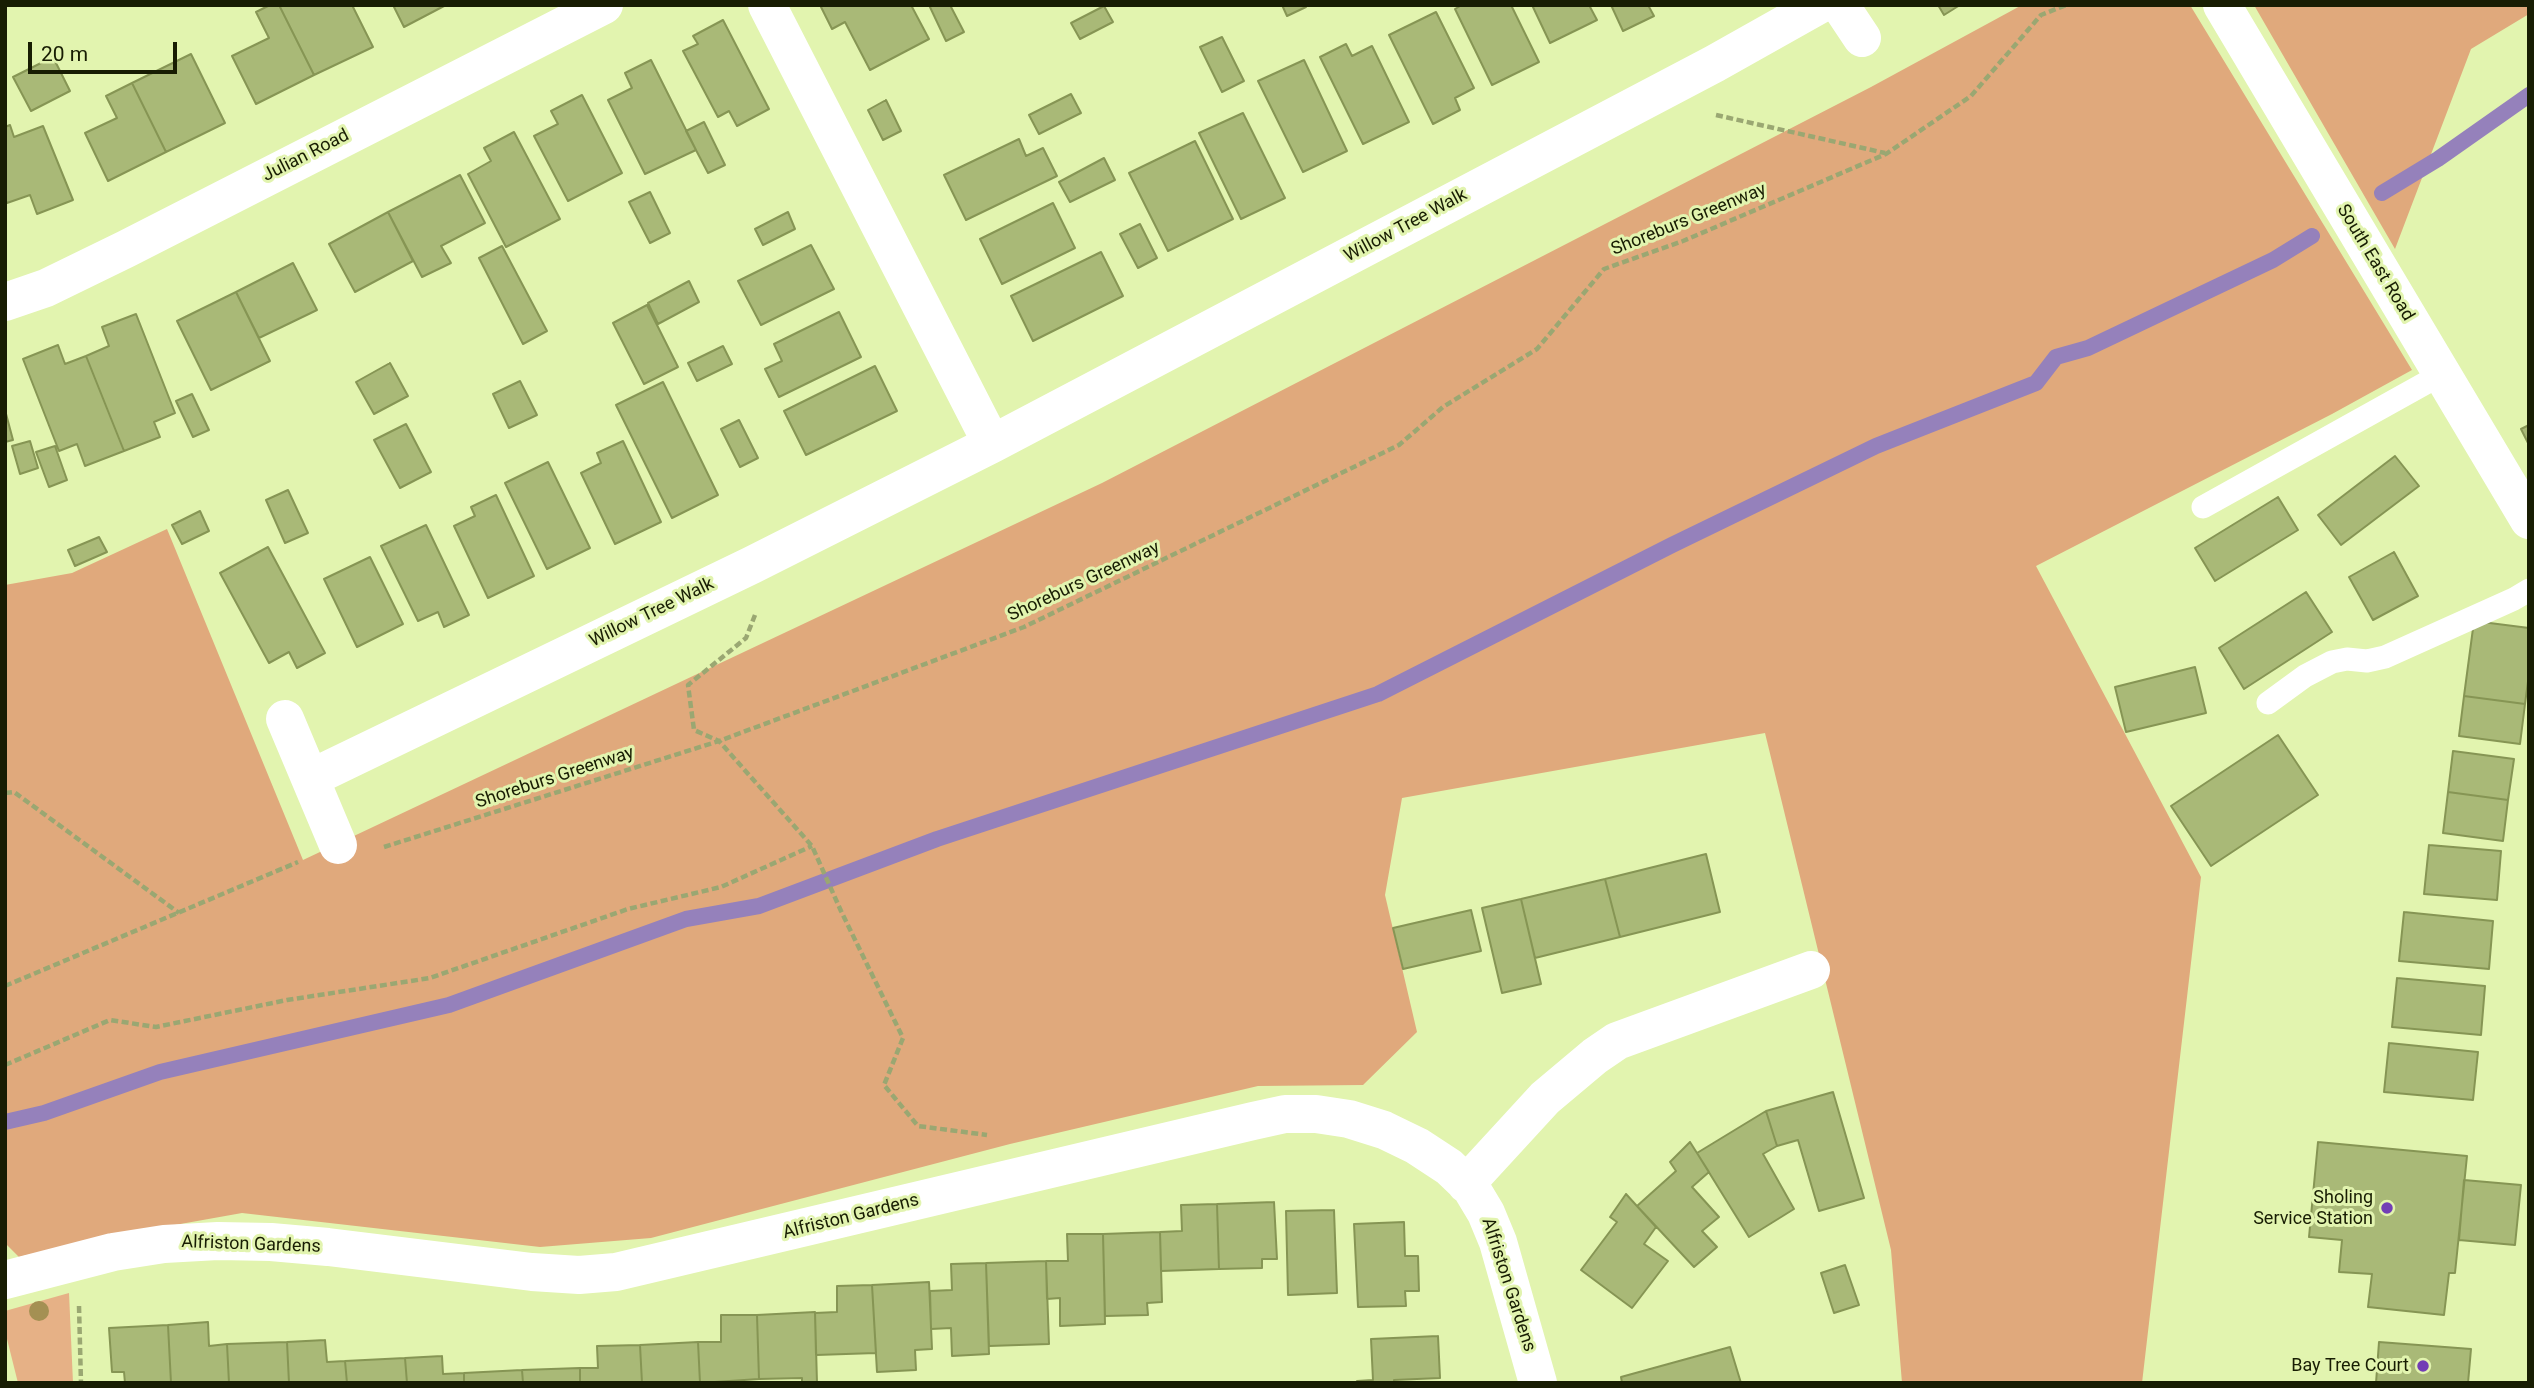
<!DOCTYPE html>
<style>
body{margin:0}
#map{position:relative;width:2534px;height:1388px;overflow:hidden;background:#e2f4af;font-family:Roboto,sans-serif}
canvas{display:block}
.frame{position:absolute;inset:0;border:7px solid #181d03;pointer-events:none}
.scale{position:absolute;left:28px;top:42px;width:149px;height:32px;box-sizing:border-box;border:4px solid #181d03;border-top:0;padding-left:9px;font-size:21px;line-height:24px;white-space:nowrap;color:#181d03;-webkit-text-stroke:5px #e2f4af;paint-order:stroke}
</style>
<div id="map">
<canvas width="2534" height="1388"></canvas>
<div class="frame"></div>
<div class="scale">20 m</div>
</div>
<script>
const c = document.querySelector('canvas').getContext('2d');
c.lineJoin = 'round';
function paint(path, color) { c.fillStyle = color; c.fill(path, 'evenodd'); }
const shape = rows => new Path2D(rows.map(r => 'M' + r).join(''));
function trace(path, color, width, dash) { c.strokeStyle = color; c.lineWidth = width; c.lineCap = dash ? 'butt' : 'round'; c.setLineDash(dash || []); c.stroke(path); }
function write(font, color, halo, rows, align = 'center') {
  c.font = font + ' Roboto,sans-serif'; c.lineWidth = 6; c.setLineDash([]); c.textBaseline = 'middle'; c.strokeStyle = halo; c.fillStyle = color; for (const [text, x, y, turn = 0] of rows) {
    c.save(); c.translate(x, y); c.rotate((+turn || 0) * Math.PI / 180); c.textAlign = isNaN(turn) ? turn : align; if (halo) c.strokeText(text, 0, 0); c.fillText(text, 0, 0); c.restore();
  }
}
paint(shape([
 [69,1293,73,1383,18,1383,5,1331,5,1311]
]), '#e6b186');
paint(shape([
 [2022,5,2190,5,2412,370,2332,414,2036,566,2201,877,2142,1383,1902,1383,1891,1250,1765,733,1402,798,1385,895,1417,1032,1363,1085,1258,1086,1010,1144,651,1238,540,1247,242,1213,102,1238,19,1257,5,1243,5,585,72,573,167,529,303,860,1102,483,1871,87],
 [2254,5,2529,5,2529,14,2471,49,2395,249]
]), '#e0a97c');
trace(shape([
 [2382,193,2438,159,2529,95],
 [5,1122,44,1113,160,1072,449,1005,686,919,759,906,937,839,1378,694,1672,545,1876,446,2036,383,2056,357,2088,348,2273,260,2312,236]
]), '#9581bb', 16);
const building = shape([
 [270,5,279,5,314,75,256,104,232,56,269,38,256,12,270,5],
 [279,5,352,5,373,47,314,75,279,5],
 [393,5,446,5,404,27,393,5],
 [820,5,911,5,929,39,870,70,845,22,832,29,820,5],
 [929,5,950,5,964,32,946,41,929,5],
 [1282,5,1305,5,1306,7,1287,16,1282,5],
 [1462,5,1511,5,1539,62,1492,85,1455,9,1462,5],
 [1532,5,1589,5,1597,20,1550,43,1532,5],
 [1611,5,1648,5,1654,16,1623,31,1611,5],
 [1938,5,1960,5,1944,15,1938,5],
 [1104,6,1113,22,1080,39,1071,23,1104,6],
 [1436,12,1474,88,1455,98,1460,110,1433,124,1389,35,1436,12],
 [723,20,769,109,737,126,729,111,718,117,683,51,698,44,693,36,723,20],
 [1222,37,1244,81,1222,92,1200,47,1222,37],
 [1346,44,1352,56,1372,46,1409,122,1363,144,1320,57,1346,44],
 [191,54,225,123,166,152,132,83,191,54],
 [53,57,70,91,31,111,13,77,53,57],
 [651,60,696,150,645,174,608,100,632,88,625,73,651,60],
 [1304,60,1347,151,1303,172,1258,81,1304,60],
 [132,83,166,152,108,181,85,133,117,118,106,96,132,83],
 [1071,94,1081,113,1039,134,1029,115,1071,94],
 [582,95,622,173,568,201,534,136,558,124,551,111,582,95],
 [886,100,901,131,883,140,868,110,886,100],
 [1243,113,1285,198,1241,219,1199,133,1243,113],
 [704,122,725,165,708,173,686,131,704,122],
 [10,125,14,137,43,126,73,200,37,214,30,195,7,203,5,199,5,127,10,125],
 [514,132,560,219,506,247,468,174,491,161,484,148,514,132],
 [1019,139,1026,156,1043,148,1057,176,966,220,944,175,1019,139],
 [1195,141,1233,219,1168,251,1129,173,1195,141],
 [1104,158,1115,180,1070,202,1059,182,1104,158],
 [460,175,485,223,441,246,451,263,422,277,388,212,460,175],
 [650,192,670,233,650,243,629,202,650,192],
 [1053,203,1075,248,1002,284,980,239,1053,203],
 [388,212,413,261,355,292,329,244,388,212],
 [788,212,795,229,763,245,755,229,788,212],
 [1140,224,1157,258,1138,268,1120,234,1140,224],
 [811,245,834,289,761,325,738,281,811,245],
 [502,246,547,331,523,344,479,258,502,246],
 [1101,252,1123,296,1033,341,1011,296,1101,252],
 [293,263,317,310,259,338,236,292,293,263],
 [689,281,699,302,658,324,648,303,689,281],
 [236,292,270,361,211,390,177,321,236,292],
 [647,305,678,367,644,384,613,323,647,305],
 [839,312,861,357,779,397,765,369,782,361,774,344,839,312],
 [136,314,175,413,154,422,160,437,124,451,86,356,109,346,102,327,136,314],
 [58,345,65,364,86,356,124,451,85,466,77,444,59,451,23,359,58,345],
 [723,346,732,364,697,381,688,363,723,346],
 [390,363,408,396,374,414,356,382,390,363],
 [875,366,897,411,806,455,784,411,875,366],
 [520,381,537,415,509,428,493,394,520,381],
 [663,382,718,495,672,518,616,405,663,382],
 [192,394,209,430,193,437,176,401,192,394],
 [5,410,13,440,5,442,5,410],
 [739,420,758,458,740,467,721,429,739,420],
 [406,424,431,472,400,488,374,440,406,424],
 [2529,425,2529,445,2521,429,2529,425],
 [30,441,38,468,20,474,12,446,30,441],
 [623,441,661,522,615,544,581,473,601,463,597,453,623,441],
 [55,446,67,480,49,487,36,452,55,446],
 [2395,456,2419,486,2341,545,2318,515,2395,456],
 [548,462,590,548,547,569,505,483,548,462],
 [288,490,308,533,285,543,266,500,288,490],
 [496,495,534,576,488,598,454,526,475,516,471,507,496,495],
 [2278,497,2298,530,2215,581,2195,548,2278,497],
 [200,511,209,531,182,544,172,525,200,511],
 [426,525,469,615,444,627,438,612,418,621,381,546,426,525],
 [99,537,107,552,75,566,68,550,99,537],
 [268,547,325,653,297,668,289,652,269,663,220,573,268,547],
 [2394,552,2418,596,2373,620,2349,577,2394,552],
 [370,557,403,624,357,647,324,579,370,557],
 [2306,592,2332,632,2244,689,2219,648,2306,592],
 [2474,621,2529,628,2529,674,2525,704,2464,696,2474,621],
 [2195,667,2206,713,2126,732,2115,687,2195,667],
 [2464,696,2525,704,2520,744,2459,736,2464,696],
 [2278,735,2318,795,2211,866,2171,806,2278,735],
 [2453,751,2514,759,2508,800,2448,792,2453,751],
 [2448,792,2508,800,2503,841,2443,833,2448,792],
 [2429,845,2501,851,2497,900,2424,894,2429,845],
 [1706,854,1720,912,1620,937,1605,879,1706,854],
 [1605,879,1620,937,1535,958,1521,899,1605,879],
 [1521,899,1541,984,1502,993,1482,908,1521,899],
 [1471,910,1481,951,1403,969,1393,928,1471,910],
 [2404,912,2493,921,2489,969,2399,961,2404,912],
 [2397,978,2485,986,2481,1035,2392,1027,2397,978],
 [2389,1043,2478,1052,2473,1100,2384,1092,2389,1043],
 [1833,1092,1864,1198,1819,1211,1798,1140,1777,1146,1766,1111,1833,1092],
 [1766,1111,1777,1146,1763,1154,1794,1209,1749,1237,1697,1153,1766,1111],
 [1690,1142,1709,1172,1692,1187,1719,1217,1702,1231,1717,1247,1694,1267,1637,1206,1676,1171,1670,1162,1690,1142],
 [2318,1142,2467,1156,2455,1273,2449,1273,2444,1315,2368,1307,2372,1274,2339,1272,2342,1240,2309,1237,2318,1142],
 [2464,1180,2521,1185,2515,1245,2459,1240,2464,1180],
 [1626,1194,1656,1227,1644,1244,1668,1261,1632,1308,1581,1270,1617,1222,1610,1217,1626,1194],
 [1274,1202,1277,1259,1262,1259,1262,1268,1219,1269,1217,1204,1274,1202],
 [1217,1204,1219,1269,1161,1271,1160,1232,1182,1231,1181,1205,1217,1204],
 [1334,1210,1337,1293,1288,1295,1286,1211,1334,1210],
 [1404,1222,1405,1256,1418,1256,1419,1291,1405,1291,1406,1306,1358,1307,1354,1224,1404,1222],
 [1160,1232,1162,1302,1147,1303,1148,1315,1105,1316,1103,1234,1160,1232],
 [1067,1234,1103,1234,1105,1324,1060,1326,1060,1298,1047,1299,1046,1261,1068,1261,1067,1234],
 [1046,1261,1049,1344,989,1346,986,1263,1046,1261],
 [986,1263,989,1354,952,1356,951,1328,931,1329,930,1291,952,1290,951,1264,986,1263],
 [1845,1265,1859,1305,1834,1313,1821,1273,1845,1265],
 [929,1282,932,1349,915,1350,916,1370,877,1372,872,1285,929,1282],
 [872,1285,876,1353,816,1355,815,1313,837,1312,837,1286,872,1285],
 [815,1312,817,1383,802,1383,802,1378,759,1379,757,1315,815,1312],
 [721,1315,757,1315,759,1379,700,1383,698,1342,721,1342,721,1315],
 [208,1322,209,1346,227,1344,229,1383,171,1383,168,1325,208,1322],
 [168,1325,171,1383,125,1383,124,1372,112,1372,109,1328,168,1325],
 [1438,1336,1440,1378,1394,1380,1394,1383,1357,1383,1357,1381,1373,1380,1371,1339,1438,1336],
 [325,1340,327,1362,345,1361,347,1383,289,1383,287,1342,325,1340],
 [287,1342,289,1383,229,1383,227,1344,287,1342],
 [698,1342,700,1383,642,1383,640,1345,698,1342],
 [2379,1342,2471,1349,2468,1383,2376,1383,2379,1342],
 [640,1345,642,1383,580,1383,580,1368,598,1368,597,1346,640,1345],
 [1730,1347,1741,1383,1622,1383,1621,1377,1730,1347],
 [442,1356,443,1374,464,1373,464,1383,407,1383,405,1358,442,1356],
 [405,1358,407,1383,347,1383,345,1361,405,1358],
 [580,1368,580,1383,523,1383,522,1370,580,1368],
 [522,1370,523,1383,464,1383,464,1373,522,1370]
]);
paint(building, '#a9b977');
trace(building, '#869554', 2);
trace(shape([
 [1716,115,1885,153],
 [755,615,746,638,688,685,694,730,719,741,812,846,841,911,903,1038,884,1085,918,1126,987,1135],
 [5,793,14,792,179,913],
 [384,847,719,741,1024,627,1399,445,1443,407,1537,349,1604,269,1683,241,1886,154,1971,96,2041,15,2066,5],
 [5,986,298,862],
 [5,1065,110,1020,156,1027,287,1000,430,978,628,909,721,887,812,846],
 [79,1306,81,1383]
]), '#9aa772', 4.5, [7, 3.5]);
trace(shape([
 [2203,507,2442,374],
 [2268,703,2305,676,2332,662,2347,659,2367,661,2385,657,2514,599,2529,590]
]), '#fff', 23);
trace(shape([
 [767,5,992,444],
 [1840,5,1862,38],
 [2222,5,2529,520],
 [5,302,46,288,126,249,604,5],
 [285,719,338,845],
 [311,778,752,565,992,444,1714,64,1819,5],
 [1466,1184,1545,1098,1595,1056,1617,1041,1811,970],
 [5,1280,113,1252,164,1244,218,1241,271,1242,328,1247,532,1272,579,1275,616,1272,1253,1121,1285,1114,1316,1114,1349,1119,1384,1130,1417,1146,1449,1167,1471,1188,1486,1213,1498,1242,1538,1383]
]), '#fff', 38);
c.fillStyle = '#a49053';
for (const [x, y] of [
 [39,1311]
]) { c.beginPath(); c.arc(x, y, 10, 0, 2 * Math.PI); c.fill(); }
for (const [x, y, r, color] of [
 [2387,1208,7,"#723eb5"],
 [2423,1366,7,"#723eb5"]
]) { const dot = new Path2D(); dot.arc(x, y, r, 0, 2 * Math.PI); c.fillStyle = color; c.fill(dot); trace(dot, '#e2f4af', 2.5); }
write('18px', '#181d03', '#e2f4af', [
 ["Julian Road",306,156,-27],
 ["Shoreburs Greenway",1689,220,-22],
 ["Willow Tree Walk",1406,226,-28],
 ["South East Road",2375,263,59],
 ["Shoreburs Greenway",1084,582,-25],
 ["Willow Tree Walk",652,613,-26],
 ["Shoreburs Greenway",555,778,-18],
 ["Alfriston Gardens",851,1217,-14],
 ["Alfriston Gardens",251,1245,2],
 ["Alfriston Gardens",1508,1285,72]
]);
write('18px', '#181d03', '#e2f4af', [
 ["Sholing",2373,1198],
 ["Service Station",2373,1219],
 ["Bay Tree Court",2409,1366]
], 'right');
</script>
